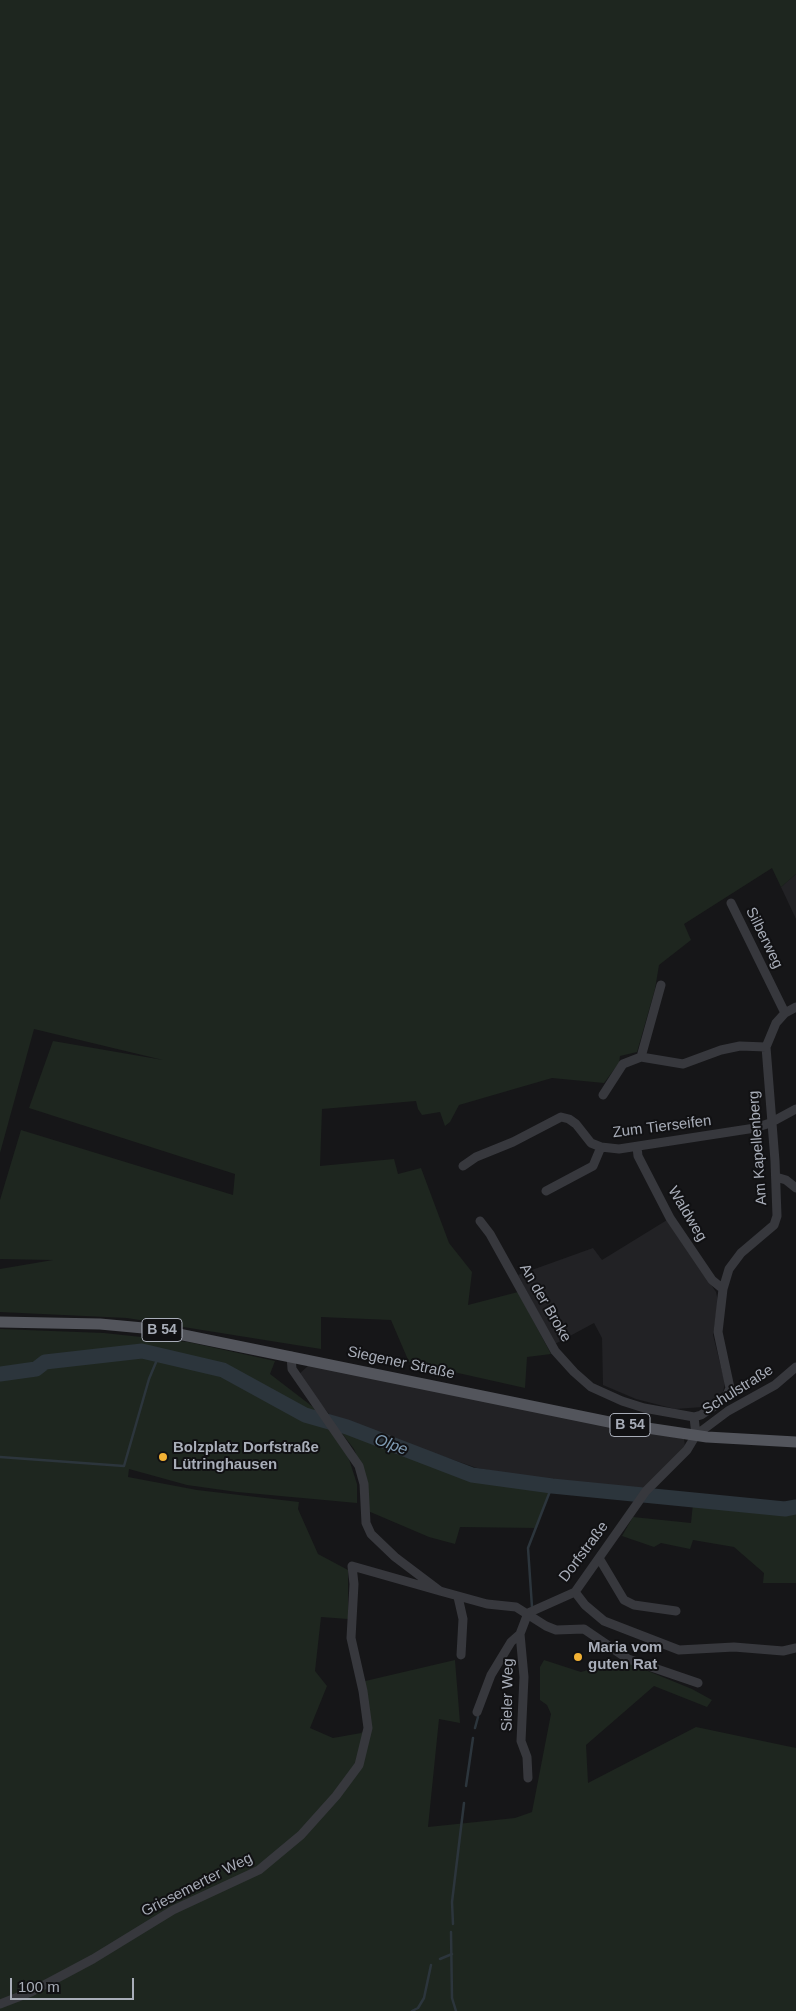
<!DOCTYPE html>
<meta charset="utf-8">
<style>
body{margin:0}
#map{position:relative;width:796px;height:2011px;overflow:hidden;background:#161618;font-family:Arial,sans-serif}
canvas{display:block}
.scale{position:absolute;left:10px;top:1978px;width:124px;height:22px;box-sizing:border-box;border:2px solid #a8adb8;border-top:0;padding-left:6px;font-size:15px;line-height:18px;white-space:nowrap;color:#a8adb8;-webkit-text-stroke:4px #111113;paint-order:stroke}
</style>
<div id="map">
<canvas width="796" height="2011"></canvas>
<div class="scale">100 m</div>
</div>
<script>
const c = document.querySelector('canvas').getContext('2d');
c.lineJoin = 'round';
function paint(path, color) { c.fillStyle = color; c.fill(path, 'evenodd'); }
const shape = rows => new Path2D(rows.map(r => 'M' + r).join(''));
function trace(path, color, width, dash) { c.strokeStyle = color; c.lineWidth = width; c.lineCap = dash ? 'butt' : 'round'; c.setLineDash(dash || []); c.stroke(path); }
function write(font, color, halo, rows, align = 'center') {
  c.font = font + ' Arial,sans-serif'; c.lineWidth = 4; c.setLineDash([]); c.textBaseline = 'middle'; c.strokeStyle = halo; c.fillStyle = color; for (const [text, x, y, turn = 0] of rows) {
    c.save(); c.translate(x, y); c.rotate((+turn || 0) * Math.PI / 180); c.textAlign = isNaN(turn) ? turn : align; if (halo) c.strokeText(text, 0, 0); c.fillText(text, 0, 0); c.restore();
  }
}
paint(shape([
 [796,874,796,919,781,887],
 [667,1220,716,1292,718,1301,713,1335,725,1383,723,1392,703,1407,675,1409,636,1399,603,1385,602,1338,594,1323,555,1344,518,1275,593,1248,602,1260],
 [309,1365,684,1439,685,1446,681,1453,641,1491,552,1482,477,1468,333,1419,298,1375]
]), '#222225');
paint(shape([
 [0,0,796,0,796,874,781,887,772,868,684,924,691,940,659,965,655,989,637,1052,620,1056,619,1063,604,1083,552,1078,459,1105,450,1122,445,1126,440,1112,422,1115,418,1109,416,1101,322,1109,320,1166,394,1159,398,1174,421,1168,449,1243,472,1272,468,1305,518,1292,551,1354,527,1357,525,1388,409,1362,391,1320,321,1317,321,1349,127,1318,0,1312,0,1269,53,1260,0,1259,0,1200,21,1130,233,1195,235,1174,29,1108,53,1041,163,1060,34,1029,0,1153],
 [0,1329,104,1333,188,1342,275,1361,270,1374,313,1407,347,1453,357,1484,357,1503,237,1492,187,1485,129,1469,128,1477,197,1490,299,1502,298,1509,318,1554,348,1570,348,1619,321,1617,315,1671,327,1686,310,1728,333,1738,361,1733,368,1728,361,1682,455,1660,460,1723,439,1719,428,1827,515,1818,532,1812,551,1714,547,1705,540,1700,540,1667,544,1660,581,1672,621,1660,692,1689,712,1700,707,1707,654,1686,586,1745,588,1783,696,1727,796,1748,796,2011,0,2011],
 [338,1428,470,1476,551,1487,537,1528,460,1527,455,1544,429,1537,368,1511,368,1483,354,1449],
 [693,1503,796,1511,796,1583,763,1583,764,1573,734,1547,693,1540,690,1549,661,1543,654,1547,622,1536,633,1517,691,1523]
]), '#1e261f');
trace(shape([
 [0,1457,124,1466,149,1379,159,1355],
 [532,1607,528,1548,552,1486],
 [475,1728,478,1717],
 [466,1786,473,1738],
 [453,1924,452,1902,464,1803],
 [451,1932,452,1998,456,2011],
 [440,1959,452,1954],
 [412,2011,418,2008,424,1998,431,1965]
]), '#2c353c', 2.5);
trace(shape([
 [0,1374,36,1369,45,1362,142,1351,223,1370,305,1415,347,1427,472,1475,552,1486,785,1509,796,1507]
]), '#2c353c', 15);
trace(shape([
 [731,903,785,1013],
 [641,1057,661,985],
 [603,1095,623,1064,641,1057,683,1064,721,1050,740,1046,766,1047],
 [637,1147,638,1156,670,1218,712,1280,723,1289],
 [463,1166,476,1157,513,1142,561,1117,569,1119,576,1124,591,1143,601,1147,619,1149,755,1128,770,1123,796,1109],
 [776,1177,786,1180,796,1188],
 [546,1191,593,1166,601,1147],
 [480,1221,490,1234,555,1351,574,1372,591,1387,622,1401,644,1408,694,1417,696,1435],
 [291,1356,292,1369,359,1466,364,1484,366,1523,371,1534,395,1557,440,1591,487,1604,516,1607,546,1626,556,1630,584,1629,628,1659,698,1683],
 [694,1417,701,1415,725,1399,730,1388,718,1332,723,1289,729,1269,741,1253,774,1225,777,1216,775,1161,766,1047,776,1023,785,1013,796,1007],
 [599,1558,624,1600,634,1605,676,1611],
 [575,1592,585,1605,604,1621,679,1650,734,1647,783,1651,796,1648],
 [458,1597,463,1619,461,1655],
 [528,1613,575,1592,646,1491,687,1450,696,1435,728,1411,775,1385,796,1367],
 [477,1712,491,1675,511,1642,520,1634],
 [528,1778,527,1757,521,1741,524,1677,520,1634,528,1613],
 [0,2004,31,1992,93,1959,173,1910,259,1870,301,1835,336,1796,359,1765,368,1728,363,1691,351,1638,354,1584,352,1566,440,1591]
]), '#37383d', 9);
trace(shape([
 [0,1322,100,1324,154,1329,614,1423,707,1437,796,1442]
]), '#53555c', 11);
for (const [x, y, r, color] of [
 [163,1457,5,"#f2b134"],
 [578,1657,5,"#f2b134"]
]) { const dot = new Path2D(); dot.arc(x, y, r, 0, 2 * Math.PI); c.fillStyle = color; c.fill(dot); trace(dot, '#111113', 2); }
for (const [x, y, w] of [
 [162,1330,40],
 [630,1425,40]
]) { const box = new Path2D(); box.roundRect(x - w / 2, y - 11.5, w, 23, 4); c.fillStyle = '#111113'; c.fill(box); trace(box, '#a8adb8', 1); }
write('bold 14px', '#a8adb8', null, [
 ["B 54",162,1330],
 ["B 54",630,1425]
]);
write('15px', '#a8adb8', '#111113', [
 ["Silberweg",764,938,64],
 ["Zum Tierseifen",662,1127,-7],
 ["Am Kapellenberg",758,1148,-94],
 ["Waldweg",687,1214,59],
 ["An der Broke",545,1303,60],
 ["Siegener Straße",401,1363,12],
 ["Schulstraße",738,1390,-32],
 ["Dorfstraße",584,1552,-53],
 ["Sieler Weg",508,1695,-89],
 ["Griesemerter Weg",197,1885,-27]
]);
write('bold 15px', '#a8adb8', '#111113', [
 ["Bolzplatz Dorfstraße",173,1448],
 ["Lütringhausen",173,1465],
 ["Maria vom",588,1648],
 ["guten Rat",588,1665]
], 'left');
write('italic 16px', '#7f9bb3', '#111113', [
 ["Olpe",391,1445,20]
]);
</script>
